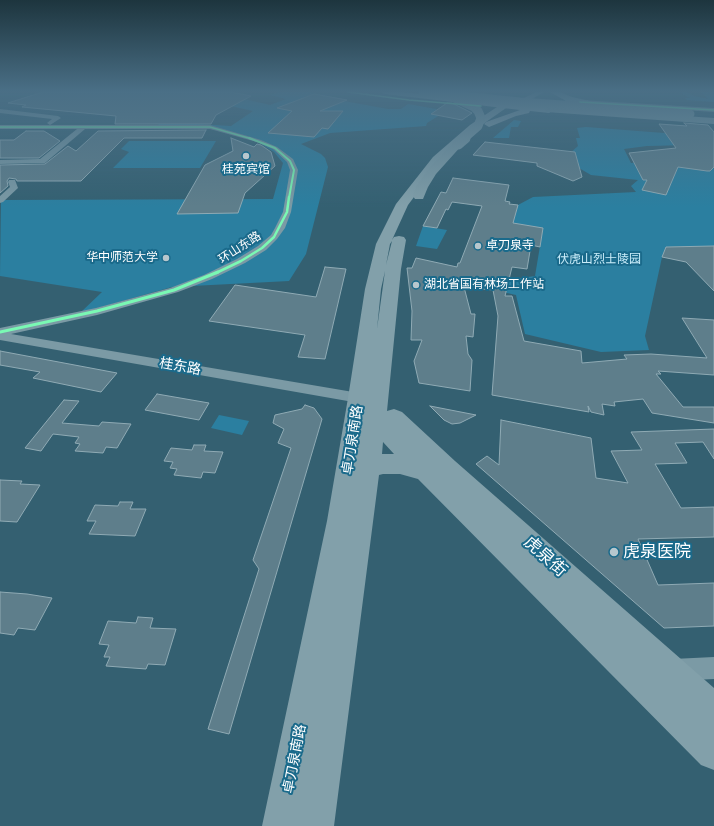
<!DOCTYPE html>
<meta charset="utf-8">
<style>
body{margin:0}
canvas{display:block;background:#346071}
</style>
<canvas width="714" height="826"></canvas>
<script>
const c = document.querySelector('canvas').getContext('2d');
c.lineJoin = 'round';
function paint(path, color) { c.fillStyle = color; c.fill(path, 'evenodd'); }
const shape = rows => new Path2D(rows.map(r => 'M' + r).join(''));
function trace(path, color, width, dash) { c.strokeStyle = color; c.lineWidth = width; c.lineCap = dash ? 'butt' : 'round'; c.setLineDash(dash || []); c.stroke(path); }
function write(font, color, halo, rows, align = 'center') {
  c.font = font + ' "Space Grotesk","Noto Sans SC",sans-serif'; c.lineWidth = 4; c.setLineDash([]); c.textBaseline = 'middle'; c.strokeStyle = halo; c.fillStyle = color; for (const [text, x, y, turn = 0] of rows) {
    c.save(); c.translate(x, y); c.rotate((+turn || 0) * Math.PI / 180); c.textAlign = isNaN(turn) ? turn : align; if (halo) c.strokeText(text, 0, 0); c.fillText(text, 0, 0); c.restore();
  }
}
paint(shape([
 [281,92,310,92,314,93,304,97,344,101,388,109,401,109,408,104,436,109,438,112,443,113,427,123,426,126,330,133,301,144,321,154,325,158,328,167,306,254,289,281,172,287,80,313,102,292,0,276,1,200,273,199,283,163,274,152,253,139,239,134,211,129,156,126,163,122,231,126,253,111,204,100,222,94,270,105,286,99,270,95],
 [679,92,687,92,694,96,708,99,701,92,714,92,714,102,687,100,685,98,690,98],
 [514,120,521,121,518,127,511,127,509,138,493,138],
 [586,127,677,134,690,145,647,146,624,149,631,163,645,162,707,171,714,168,714,246,666,247,662,257,645,336,649,350,601,352,525,334,516,295,494,290,493,282,535,276,543,228,513,223,518,205,533,197,636,192,631,186,638,180,591,175,579,168,569,154,578,146,576,138,580,138,577,128],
 [129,141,216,141,200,168,113,168,129,152,121,149],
 [423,226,447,230,437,249,416,246],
 [219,415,249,421,242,435,211,428]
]), '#2b7fa0');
const building = shape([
 [43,92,231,92,251,96,216,115,211,124,115,124,116,116,22,107,26,105,8,103,43,92],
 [314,94,347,100,320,111,343,111,328,129,322,128,314,137,268,133,292,111,277,108,314,94],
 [447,103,452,103,472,113,462,120,431,114,447,103],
 [684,123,708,125,714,132,714,167,710,171,707,171,678,167,666,195,642,190,647,180,643,180,629,153,676,148,659,124,687,126,684,123],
 [206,130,202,138,124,138,81,181,17,181,16,179,9,178,7,181,8,186,0,193,0,165,45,164,68,146,76,151,98,131,206,130],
 [26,131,44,131,60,141,39,158,0,158,0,140,14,140,26,131],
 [231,138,254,147,257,144,261,145,271,152,275,166,245,193,238,213,177,214,205,165,233,151,231,138],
 [485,142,575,152,582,177,573,181,537,166,537,163,473,155,485,142],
 [453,178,509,185,505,201,510,202,509,204,518,205,513,223,543,228,540,247,531,245,527,269,512,267,505,296,512,296,524,341,581,351,582,363,627,359,624,355,651,354,707,358,682,318,714,320,714,375,658,371,661,374,656,374,683,407,714,407,714,423,652,413,643,399,614,402,615,406,602,404,604,415,591,412,588,406,589,412,492,395,498,316,493,290,464,287,471,314,475,314,473,337,466,336,468,354,472,360,470,391,419,383,414,361,422,340,411,340,412,311,407,268,412,268,416,258,457,267,458,263,460,263,482,206,452,202,448,210,446,209,437,228,423,226,441,192,446,193,453,178],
 [714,246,714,291,686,262,662,257,666,247,714,246],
 [325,267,346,269,325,359,298,357,305,335,209,321,235,285,316,297,325,267],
 [0,351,48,360,117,373,101,392,33,378,40,372,0,365,0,351],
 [157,394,209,403,199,420,145,410,157,394],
 [64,400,79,401,62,423,99,426,102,422,131,424,117,448,106,447,103,453,75,451,80,444,75,443,79,437,53,434,41,451,25,448,64,400],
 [305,405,314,408,322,419,229,734,208,729,259,569,253,560,291,448,278,443,284,429,273,423,275,415,302,409,305,405],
 [430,406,476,415,460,423,452,424,444,420,430,406],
 [501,420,591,438,596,478,628,483,611,451,642,450,631,432,714,429,714,459,703,442,675,443,687,463,655,464,681,508,714,507,714,537,638,539,658,585,714,583,714,626,664,628,476,464,487,456,499,465,501,420],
 [194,445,206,445,204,451,223,452,215,473,203,472,201,478,174,475,177,469,170,468,173,462,164,461,171,448,192,450,194,445],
 [0,480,22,481,20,484,40,485,17,522,0,521,0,480],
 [120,502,133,502,130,509,146,509,135,536,89,534,96,521,87,521,95,505,118,506,120,502],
 [0,592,27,594,52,598,35,630,18,628,14,635,0,633,0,592],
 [138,617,153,618,150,628,176,629,165,665,148,664,146,669,106,666,110,657,104,657,109,645,99,644,108,621,136,623,138,617]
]);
paint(building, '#5e7e8b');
trace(building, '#8faab4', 1);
paint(shape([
 [580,100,714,108,714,112,578,103,577,102,580,100],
 [0,109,58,116,61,118,50,125,47,123,52,119,0,113,0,109],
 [0,125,210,125,261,140,277,147,293,159,298,170,291,212,285,228,277,239,266,250,245,263,212,279,178,292,97,315,11,334,359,393,364,394,366,398,364,402,359,403,0,340,0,328,96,308,170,288,204,275,237,259,258,246,271,235,275,228,283,212,290,170,287,162,273,149,257,142,210,129,85,129,45,163,0,164,0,160,40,159,77,129,0,129,0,125],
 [9,180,15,180,18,188,3,202,0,203,0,196,10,187,8,182,9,180],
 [714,657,714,679,673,681,665,678,662,670,665,662,673,659,714,657]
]), '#7b9aa5');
paint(shape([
 [536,92,544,92,527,102,524,102,520,100,536,92]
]), '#7b9aa5');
paint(shape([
 [512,97,515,97,519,99,476,129,441,161,408,205,392,240,394,237,399,236,404,237,406,240,401,269,387,411,394,409,402,412,455,461,714,688,714,770,701,765,418,479,400,474,383,474,379,475,334,826,262,826,327,521,348,398,365,289,376,244,396,204,433,157,470,125,512,97],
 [392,241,386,265,390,244,392,241],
 [385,271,377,329,381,289,385,271],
 [383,442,394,454,382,454,383,442]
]), '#82a0aa');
paint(shape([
 [381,92,402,92,549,107,553,110,549,113,530,111,529,113,516,116,489,127,484,124,486,122,520,110,385,94,381,92],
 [550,92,560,92,572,97,599,103,600,105,596,108,566,101,550,92]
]), '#86a1ac');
paint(shape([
 [549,107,714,118,714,124,546,112,545,110,546,108,549,107],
 [458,141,463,144,436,174,428,187,423,199,415,199,413,196,416,187,428,170,454,142,458,141]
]), '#809ea8');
trace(shape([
 [423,92,520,102,690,114],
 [456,99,474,107,478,111,481,118,478,126,463,139]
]), '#809ea8', 9);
trace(shape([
 [458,144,465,138]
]), '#809ea8', 11);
trace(shape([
 [348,92,409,100,481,106],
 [580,102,714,110],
 [0,127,210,127,252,139]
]), '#7af9b4', 1.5);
trace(shape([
 [249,138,275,148,290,161,294,170,289,198]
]), '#7af9b4', 2);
trace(shape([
 [216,273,241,261,262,248,274,237,287,212,289,197]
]), '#7af9b4', 2.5);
trace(shape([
 [0,332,97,311,174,290,218,272]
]), '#7af9b4', 3);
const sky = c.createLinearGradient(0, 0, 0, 207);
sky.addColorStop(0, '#1d353e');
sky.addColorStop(0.44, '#4a6f86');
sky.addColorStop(1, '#4a6f8600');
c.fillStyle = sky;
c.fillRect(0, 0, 714, 207);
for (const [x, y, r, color] of [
 [246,156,4,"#b8c7cd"],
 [478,246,4,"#b8c7cd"],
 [166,258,4,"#b8c7cd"],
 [416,285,4,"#b8c7cd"],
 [614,552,5,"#b8c7cd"]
]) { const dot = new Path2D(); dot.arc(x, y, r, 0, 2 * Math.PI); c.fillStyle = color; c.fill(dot); trace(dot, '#1a6a8b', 1.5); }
write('12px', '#fff', '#1a6a8b', [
 ["桂苑宾馆",246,170,"center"],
 ["卓刀泉寺",486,246],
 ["华中师范大学",158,258,"right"],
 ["湖北省国有林场工作站",424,285]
], 'left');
write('12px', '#fff', '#1a6a8b', [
 ["环山东路",240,248,-33]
]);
write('12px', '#caedfa', '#1a6a8b', [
 ["伏虎山烈士陵园",599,260]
]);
write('14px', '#fff', '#1a6a8b', [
 ["桂东路",180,367,10],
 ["卓刀泉南路",353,440,-81],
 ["卓刀泉南路",295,759,-79]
]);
write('17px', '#fff', '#1a6a8b', [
 ["虎泉医院",623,552]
], 'left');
write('17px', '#fff', '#1a6a8b', [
 ["虎泉街",545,557,42]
]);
</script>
